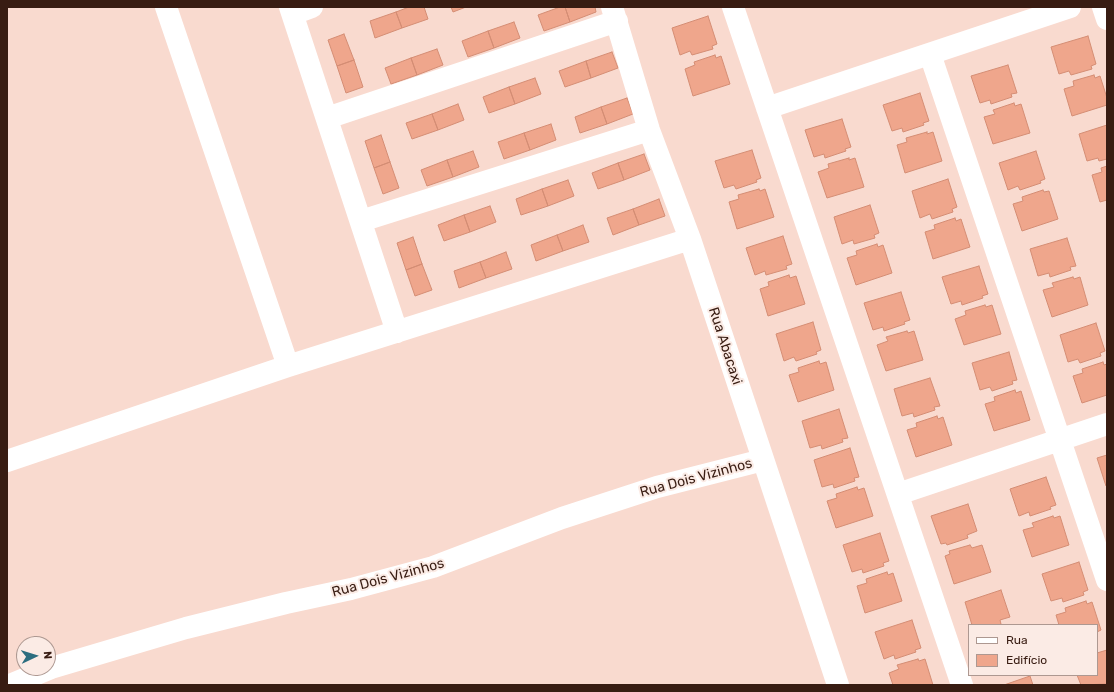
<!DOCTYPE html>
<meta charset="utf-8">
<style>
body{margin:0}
#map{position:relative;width:1114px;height:692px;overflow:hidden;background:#f9dacf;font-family:Rubik,sans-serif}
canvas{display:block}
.frame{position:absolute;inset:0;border:8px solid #381c12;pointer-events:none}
.legend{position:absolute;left:968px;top:624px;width:130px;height:52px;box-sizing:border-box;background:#fbebe5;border:1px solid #ad9891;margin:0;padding:5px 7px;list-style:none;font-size:12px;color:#381c12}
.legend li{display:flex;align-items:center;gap:8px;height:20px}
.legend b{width:20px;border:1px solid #ad9891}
.north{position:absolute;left:16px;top:636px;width:40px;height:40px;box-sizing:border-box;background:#fbebe5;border:1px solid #ad9891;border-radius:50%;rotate:86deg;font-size:11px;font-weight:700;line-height:16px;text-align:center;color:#381c12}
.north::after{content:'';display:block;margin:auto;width:14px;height:18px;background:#2c6e80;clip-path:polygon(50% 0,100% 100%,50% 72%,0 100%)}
</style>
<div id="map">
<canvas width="1114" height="692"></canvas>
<div class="frame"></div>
<ul class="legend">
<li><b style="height:5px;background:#fff"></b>Rua</li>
<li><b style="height:11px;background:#efa68c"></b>Edifício</li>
</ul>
<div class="north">N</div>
</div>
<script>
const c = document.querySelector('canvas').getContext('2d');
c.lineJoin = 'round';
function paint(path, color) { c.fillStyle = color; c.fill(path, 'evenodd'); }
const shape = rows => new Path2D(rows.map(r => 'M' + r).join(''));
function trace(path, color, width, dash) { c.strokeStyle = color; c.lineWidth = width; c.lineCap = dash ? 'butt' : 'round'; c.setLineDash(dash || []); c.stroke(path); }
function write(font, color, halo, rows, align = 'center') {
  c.font = font + ' Rubik,sans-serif'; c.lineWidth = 4; c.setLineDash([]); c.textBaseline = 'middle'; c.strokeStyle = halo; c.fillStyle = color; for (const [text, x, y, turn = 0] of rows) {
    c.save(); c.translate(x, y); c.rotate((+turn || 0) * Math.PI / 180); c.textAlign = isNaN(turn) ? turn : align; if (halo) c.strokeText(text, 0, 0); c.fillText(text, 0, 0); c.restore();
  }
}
const building = shape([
 [409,7,424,7,428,19,402,28,396,12,409,7],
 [451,7,466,7,453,12,451,7],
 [560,7,565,7,570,22,544,31,538,15,560,7],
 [565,7,595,7,596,12,570,22,565,7],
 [396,12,402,28,375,38,370,21,396,12],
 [708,16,717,44,712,46,713,49,692,55,690,51,680,55,672,28,708,16],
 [514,22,520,38,494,48,488,31,514,22],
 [488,31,494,48,468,57,462,41,488,31],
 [344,34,354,60,337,66,328,40,344,34],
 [1088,36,1096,64,1091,66,1092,69,1071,75,1069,71,1059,74,1051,47,1088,36],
 [437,49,443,65,417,75,411,58,437,49],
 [612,52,618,68,591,78,586,61,612,52],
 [715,55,716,58,721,56,730,84,693,96,685,69,695,65,694,62,715,55],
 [411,58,417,75,391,84,385,68,411,58],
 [354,60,363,87,346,93,337,66,354,60],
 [586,61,591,78,565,87,559,71,586,61],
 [1008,65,1017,93,1011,94,1012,97,991,104,990,100,980,103,971,76,1008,65],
 [1094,75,1095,78,1100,76,1107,98,1107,105,1072,116,1064,89,1074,86,1073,81,1094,75],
 [535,78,541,94,515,104,509,87,535,78],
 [509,87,515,104,489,113,483,97,509,87],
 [920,93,929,121,923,123,924,125,903,132,902,128,892,131,883,105,920,93],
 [627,98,633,114,607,124,601,107,627,98],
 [1014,103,1015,106,1021,104,1030,133,993,144,984,117,995,114,993,110,1014,103],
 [458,104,464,120,438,130,432,114,458,104],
 [601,107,607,124,580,133,575,117,601,107],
 [432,114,438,130,412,139,406,123,432,114],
 [842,119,851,147,845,149,846,151,825,158,824,154,814,157,805,130,842,119],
 [551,124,556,140,530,150,524,133,551,124],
 [1107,125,1107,159,1099,161,1098,158,1087,161,1079,134,1107,125],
 [927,132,927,134,933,132,942,161,905,173,897,145,907,142,906,138,927,132],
 [524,133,530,150,504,159,498,142,524,133],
 [381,135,390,162,374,168,365,141,381,135],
 [752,150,761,178,756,180,757,182,736,189,734,185,724,188,715,161,752,150],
 [473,151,479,167,453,177,447,160,473,151],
 [1036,151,1045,179,1040,181,1041,183,1020,190,1018,186,1008,190,999,163,1036,151],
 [644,154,650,170,624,180,618,163,644,154],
 [849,158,849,160,855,158,864,187,827,198,818,172,829,168,828,164,849,158],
 [447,160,453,177,427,186,421,170,447,160],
 [390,162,399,188,383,194,374,168,390,162],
 [618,163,624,180,598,189,592,173,618,163],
 [1107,166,1107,200,1100,202,1092,175,1102,172,1101,168,1107,166],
 [948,179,957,207,952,209,953,212,932,219,930,214,920,218,912,191,948,179],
 [568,180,574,196,548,206,542,189,568,180],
 [542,189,548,206,521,215,516,199,542,189],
 [759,189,760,191,765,189,774,217,737,229,729,202,739,199,738,195,759,189],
 [1043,190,1044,192,1049,191,1058,219,1022,231,1013,204,1023,201,1022,197,1043,190],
 [659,199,665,216,639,225,633,209,659,199],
 [870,205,879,233,874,235,875,238,854,244,853,240,842,244,834,217,870,205],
 [490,206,496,222,470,232,464,215,490,206],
 [633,209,639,225,613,235,607,218,633,209],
 [464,215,470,232,444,241,438,225,464,215],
 [955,218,956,221,961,219,970,247,933,259,925,232,935,229,934,225,955,218],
 [583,225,589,242,563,251,557,235,583,225],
 [557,235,563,251,536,261,531,245,557,235],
 [783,236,792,264,786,266,787,269,766,275,765,271,755,275,746,248,783,236],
 [413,237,422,264,406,270,397,243,413,237],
 [1067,238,1076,266,1070,267,1071,270,1050,277,1049,273,1038,276,1030,249,1067,238],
 [877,244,878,247,883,245,892,273,856,285,847,258,857,255,856,251,877,244],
 [506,252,512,269,486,278,480,262,506,252],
 [480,262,486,278,459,288,454,271,480,262],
 [422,264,432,290,415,296,406,270,422,264],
 [979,266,988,294,982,296,983,298,962,305,961,301,951,304,942,277,979,266],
 [789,275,790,278,796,276,805,304,768,316,760,289,769,286,768,282,789,275],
 [1073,277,1074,279,1080,277,1088,305,1052,317,1043,290,1054,287,1052,283,1073,277],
 [901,292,910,320,904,322,905,324,884,331,883,327,873,330,864,303,901,292],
 [985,305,986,307,992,305,1001,334,964,345,955,319,966,315,965,311,985,305],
 [813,322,821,350,816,352,817,354,796,361,794,357,784,361,776,334,813,322],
 [1096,323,1105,351,1100,353,1101,356,1080,363,1078,359,1068,362,1060,335,1096,323],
 [907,331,908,333,914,331,923,360,886,371,877,345,888,341,886,337,907,331],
 [1009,352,1017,380,1012,381,1013,384,992,391,990,387,980,390,972,363,1009,352],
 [819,361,820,364,826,362,834,390,798,402,789,375,799,372,798,368,819,361],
 [1103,362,1104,365,1107,364,1107,395,1082,403,1073,376,1083,373,1082,369,1103,362],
 [930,378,940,406,934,407,935,410,914,417,913,413,902,416,894,389,930,378],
 [1015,390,1016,393,1021,391,1030,420,994,431,985,404,995,401,994,397,1015,390],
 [839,409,848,438,842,439,843,442,822,449,821,445,810,448,802,421,839,409],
 [937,416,938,419,943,417,952,445,916,457,907,430,917,427,916,423,937,416],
 [850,448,859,477,854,478,855,481,834,488,833,484,822,487,814,460,850,448],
 [1107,455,1107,486,1106,486,1097,458,1107,455],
 [1046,477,1056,505,1050,507,1051,509,1030,516,1029,512,1019,516,1010,489,1046,477],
 [857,487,858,490,864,488,873,516,836,528,827,501,837,498,836,494,857,487],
 [968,504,977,531,967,535,968,538,947,545,946,543,941,544,931,516,968,504],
 [1053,516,1054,518,1060,516,1069,545,1032,557,1023,530,1034,527,1032,523,1053,516],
 [880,533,889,561,883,563,884,566,863,573,862,569,852,572,843,545,880,533],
 [970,545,972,548,982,545,991,572,954,584,945,556,950,554,949,551,970,545],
 [1079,562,1088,590,1083,592,1084,595,1063,602,1062,598,1051,601,1042,574,1079,562],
 [887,572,888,575,893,573,902,601,865,613,857,586,867,583,866,579,887,572],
 [1001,590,1010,617,1000,620,1001,624,998,625,972,625,965,602,1001,590],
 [1086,601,1087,604,1092,602,1101,630,1097,632,1097,625,1059,625,1056,615,1066,612,1065,608,1086,601],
 [912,620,921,648,915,650,916,652,895,659,894,655,884,659,875,632,912,620],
 [1107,650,1107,684,1081,685,1077,675,1097,675,1097,653,1107,650],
 [918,659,919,661,925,659,933,685,893,685,889,673,899,669,897,665,918,659],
 [1030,676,1033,685,1004,685,1030,676]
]);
paint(building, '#efa68c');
trace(building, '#d48d74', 1);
trace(shape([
 [166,7,288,366],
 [290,7,397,332],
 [612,7,649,130,690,239,838,685],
 [733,7,962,685],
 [1103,7,1107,19],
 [293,14,312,7],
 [930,54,1107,580],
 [767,108,1070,7],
 [327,118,617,21],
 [361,221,649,130],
 [7,461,288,366,690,239],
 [898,494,1107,424],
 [10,685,51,668,186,628,286,603,351,589,433,567,562,518,657,487,763,460]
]), '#fff', 22);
write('14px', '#381c12', '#fbebe5', [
 ["Rua Abacaxi",725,346,72],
 ["Rua Dois Vizinhos",696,478,-15],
 ["Rua Dois Vizinhos",388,578,-15]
]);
</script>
